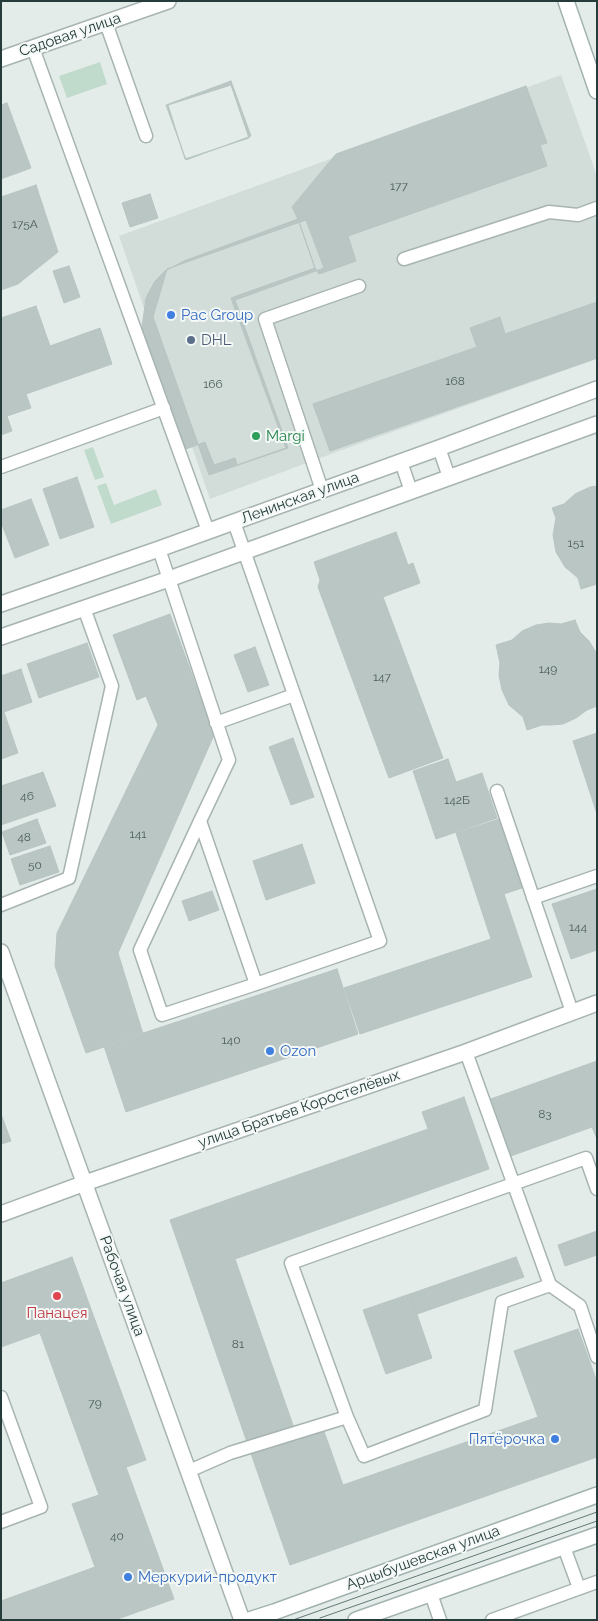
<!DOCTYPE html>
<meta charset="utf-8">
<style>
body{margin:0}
#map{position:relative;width:598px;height:1621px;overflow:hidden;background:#e4ecea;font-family:Raleway,sans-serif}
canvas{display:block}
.frame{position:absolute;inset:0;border:2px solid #253c3a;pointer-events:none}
</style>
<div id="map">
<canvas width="598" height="1621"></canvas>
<div class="frame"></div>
</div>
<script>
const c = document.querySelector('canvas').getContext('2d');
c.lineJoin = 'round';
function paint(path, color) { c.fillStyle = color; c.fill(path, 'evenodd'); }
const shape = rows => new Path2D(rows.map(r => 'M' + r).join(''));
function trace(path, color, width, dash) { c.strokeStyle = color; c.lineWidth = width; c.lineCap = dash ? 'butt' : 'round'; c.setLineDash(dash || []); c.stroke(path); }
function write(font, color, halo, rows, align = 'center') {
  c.font = font + ' Raleway,sans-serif'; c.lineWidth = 4; c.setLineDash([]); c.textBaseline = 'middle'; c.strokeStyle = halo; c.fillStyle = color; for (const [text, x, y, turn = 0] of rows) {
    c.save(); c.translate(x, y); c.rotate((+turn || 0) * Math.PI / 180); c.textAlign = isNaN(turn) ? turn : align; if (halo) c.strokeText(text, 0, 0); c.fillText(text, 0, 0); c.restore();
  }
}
paint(shape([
 [561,75,597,176,597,359,339,451,210,499,119,236]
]), '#d2dcd9');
paint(shape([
 [100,62,107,84,67,98,59,76],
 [93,447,104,477,95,480,84,450],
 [106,483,114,505,156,489,162,505,111,524,97,486]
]), '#c0dacc');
const building = shape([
 [231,81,251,136,186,160,166,105,231,81],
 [231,85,249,138,185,159,168,105,231,85],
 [526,86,547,143,540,145,547,166,348,236,356,261,319,274,315,268,298,219,292,207,336,154,526,86],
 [7,103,31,168,1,179,1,105,7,103],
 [36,185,58,252,18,284,1,290,1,197,36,185],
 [150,194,158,218,130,227,122,203,150,194],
 [298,219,315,268,231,298,286,448,237,465,235,458,214,465,205,442,186,449,142,327,146,298,155,281,165,271,184,261,298,219],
 [306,220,324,268,235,300,288,448,209,475,153,317,167,269,306,220],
 [69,266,80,297,64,303,53,271,69,266],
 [597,302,597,358,330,451,313,404,477,347,470,328,500,317,505,334,597,302],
 [36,306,50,346,100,328,112,364,26,394,31,408,7,416,12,431,1,435,1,318,36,306],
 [77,477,94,527,60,539,43,489,77,477],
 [597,486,597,584,581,589,578,578,565,567,556,552,553,535,556,518,552,508,564,504,575,494,590,487,597,486],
 [31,499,49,545,15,558,1,522,1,510,31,499],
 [396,532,408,565,413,563,420,583,383,597,443,758,389,778,318,587,320,580,314,562,396,532],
 [170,614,214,735,118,953,143,1034,86,1053,55,966,57,933,158,725,146,696,137,700,113,635,170,614],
 [575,620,580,632,589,641,597,654,597,706,587,710,576,718,563,724,551,725,542,725,527,730,523,717,509,705,502,690,499,675,500,663,496,645,512,640,522,631,536,625,549,623,561,624,575,620],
 [87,643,99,677,39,698,27,664,87,643],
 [255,647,269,685,248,692,234,655,255,647],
 [21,669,32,702,4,712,18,753,1,759,1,676,21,669],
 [597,733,597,814,573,741,597,733],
 [293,738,314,797,291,805,269,747,293,738],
 [448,759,456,782,482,773,497,818,436,839,413,771,448,759],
 [43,772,56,806,1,825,1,786,43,772],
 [37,819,46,843,10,855,2,832,37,819],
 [499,819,522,888,504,894,532,977,360,1034,344,988,491,939,456,833,499,819],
 [302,844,315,883,266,900,253,861,302,844],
 [50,846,59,872,20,885,11,859,50,846],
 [597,889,597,950,571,959,552,904,597,889],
 [212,891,219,910,189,921,182,901,212,891],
 [337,969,358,1034,126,1112,104,1046,337,969],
 [597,1061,597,1139,592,1127,508,1157,488,1100,597,1061],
 [464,1097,489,1169,235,1259,294,1428,248,1445,170,1220,428,1129,422,1112,464,1097],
 [1,1114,11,1141,1,1144,1,1114],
 [597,1231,597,1255,565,1266,558,1245,597,1231],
 [72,1257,146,1460,93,1479,40,1333,1,1347,1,1283,72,1257],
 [516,1257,524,1277,417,1314,410,1294,516,1257],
 [410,1294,432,1358,386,1374,363,1310,410,1294],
 [578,1329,597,1382,597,1457,290,1565,248,1445,320,1420,343,1485,538,1417,514,1351,578,1329],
 [126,1467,174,1599,115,1620,1,1620,1,1601,95,1567,72,1504,99,1495,93,1479,126,1467]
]);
paint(building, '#bac6c3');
trace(building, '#b7c5c2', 1);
const lane = shape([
 [106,23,146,136],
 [33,48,208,531],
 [404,259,549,212,578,215,597,208],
 [439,448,449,477],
 [401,462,411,491],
 [1,467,164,408],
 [322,490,265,319,359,286],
 [159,549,229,760,200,821,256,984,380,941,234,522],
 [216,723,294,695],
 [497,791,572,1012],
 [200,821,140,950,162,1015,256,984],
 [533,898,597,876],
 [1,905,69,878,112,686,84,608],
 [466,1052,550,1285,580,1306,597,1357],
 [1,1397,41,1507,1,1522],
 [347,1417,364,1456,485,1410,502,1302,550,1285],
 [189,1471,230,1453,347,1417,291,1263,586,1158,597,1189],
 [564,1547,579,1588],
 [431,1594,440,1620],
 [492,1620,597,1582]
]);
const street = shape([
 [1,59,168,1],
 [1,604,159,549,439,448,597,389],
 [1,637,169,579,597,424],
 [1,952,242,1620],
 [1,1214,85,1183,466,1052,597,1003]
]);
const secondary = shape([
 [566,1,597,91],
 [249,1620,274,1612,597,1495],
 [356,1620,597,1535]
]);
trace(lane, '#a7b4b2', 15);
trace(street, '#a7b4b2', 18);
trace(secondary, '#a1b3b0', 18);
trace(lane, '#fff', 12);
trace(street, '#fff', 15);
trace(secondary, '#fff', 15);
trace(shape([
 [320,1618,597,1521],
 [293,1620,597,1512]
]), '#607775', 1);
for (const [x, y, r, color] of [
 [171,315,5,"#3f7fe0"],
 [191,340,5,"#5c6f8a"],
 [256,436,5,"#2e9e5b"],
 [270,1051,5,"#3f7fe0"],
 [57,1296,5,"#e0444e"],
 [555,1439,5,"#3f7fe0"],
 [128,1577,5,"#3f7fe0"]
]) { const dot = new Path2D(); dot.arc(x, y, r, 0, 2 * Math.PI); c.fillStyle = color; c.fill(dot); trace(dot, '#f4f9f7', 2); }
write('12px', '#4a5e5c', null, [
 ["177",399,186],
 ["175А",25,224],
 ["168",455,381],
 ["166",213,384],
 ["151",576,543],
 ["149",548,669],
 ["147",382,677],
 ["46",27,796],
 ["142Б",457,800],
 ["141",138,834],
 ["48",24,837],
 ["50",35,865],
 ["144",578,927],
 ["140",231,1040],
 ["83",545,1114],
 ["81",238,1344],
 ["79",95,1403],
 ["40",117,1536]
]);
write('15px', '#253c3a', '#f4f9f7', [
 ["Садовая улица",70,35,-19],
 ["Ленинская улица",300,498,-20],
 ["улица Братьев Коростелёвых",299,1109,-19],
 ["Рабочая улица",122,1286,70],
 ["Арцыбушевская улица",423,1558,-20]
]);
write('15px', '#366cbe', '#f4f9f7', [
 ["Pac Group",181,315],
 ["Ozon",280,1051],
 ["Пятёрочка",545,1439,"right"],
 ["Меркурий-продукт",138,1577]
], 'left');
write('15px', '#4e5e75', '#f4f9f7', [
 ["DHL",201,340]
], 'left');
write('15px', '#27864d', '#f4f9f7', [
 ["Margi",266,436]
], 'left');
write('15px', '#be3a42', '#f4f9f7', [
 ["Панацея",57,1313]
]);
</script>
